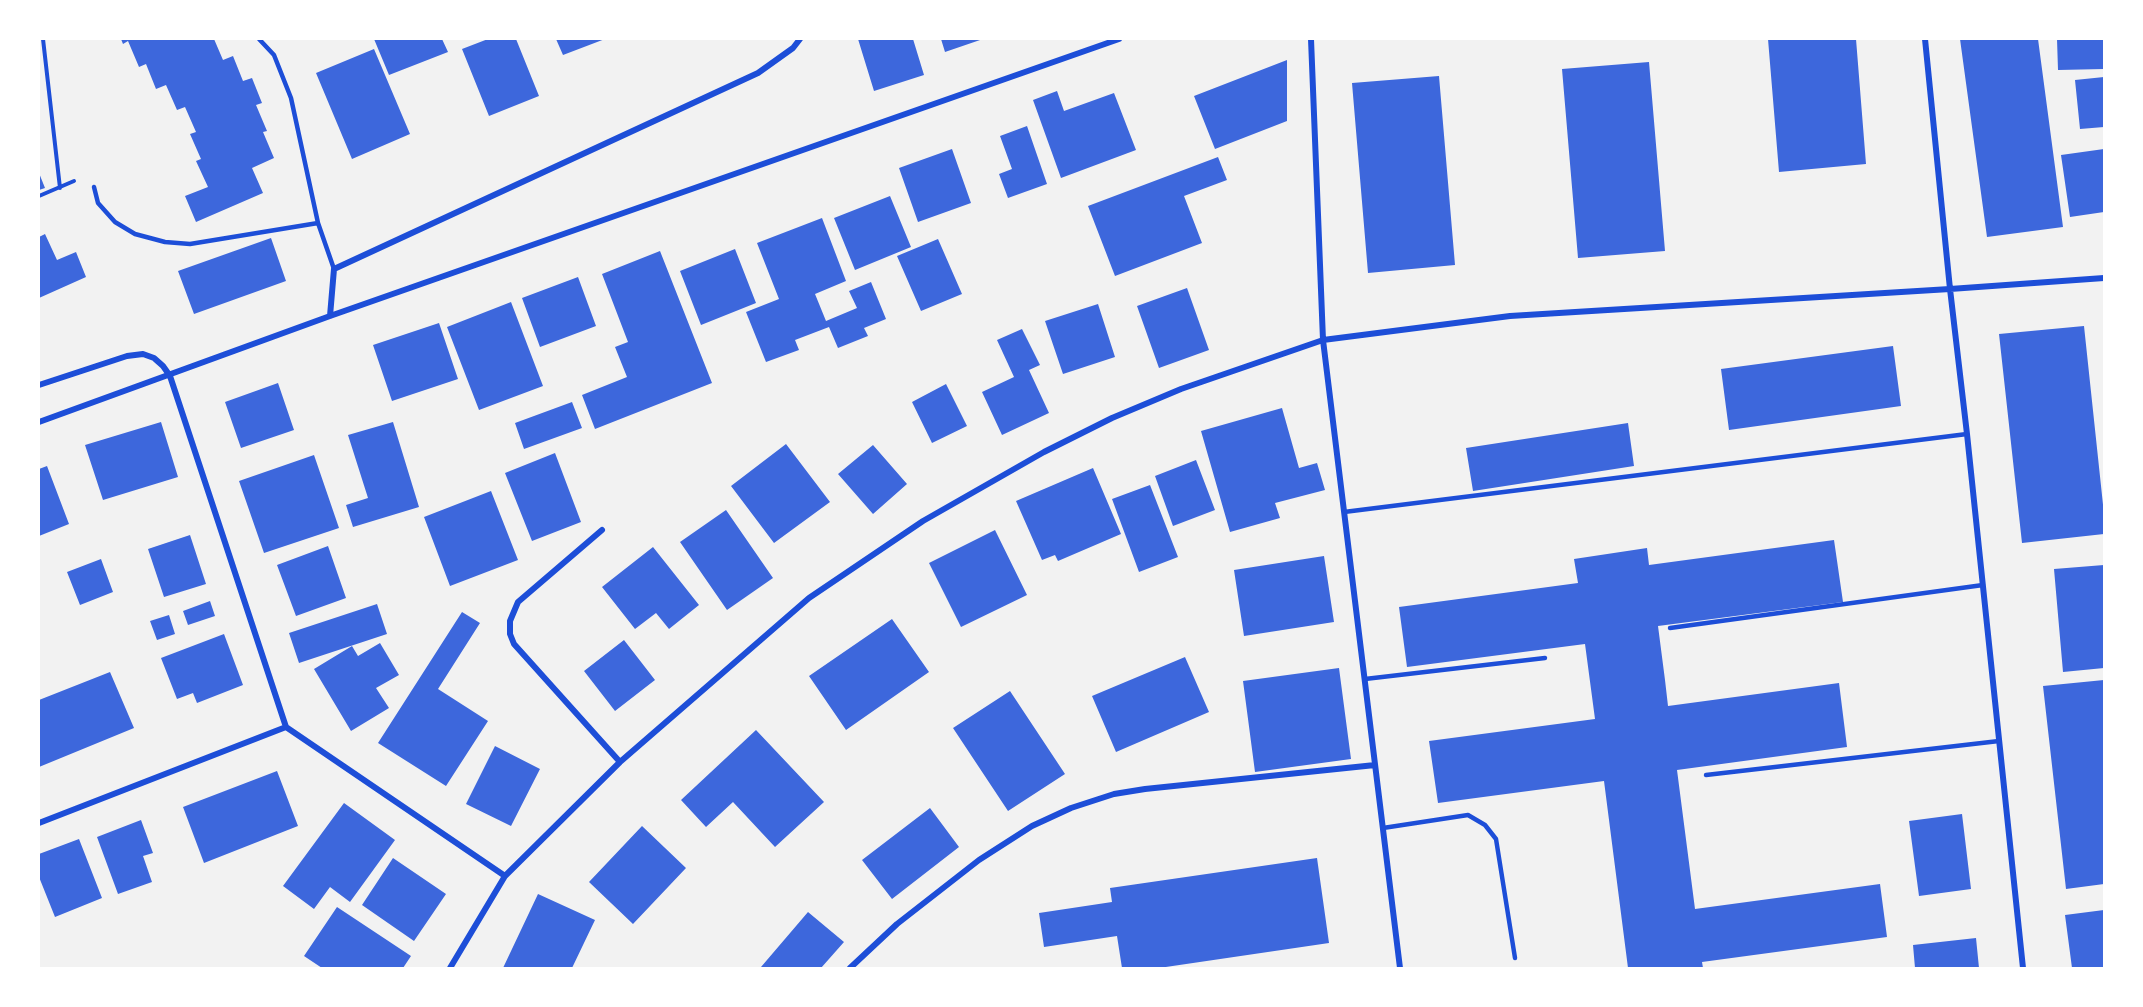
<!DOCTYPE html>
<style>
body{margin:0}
#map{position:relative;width:2143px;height:1007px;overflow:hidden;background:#f2f2f2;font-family:"Roboto Condensed",sans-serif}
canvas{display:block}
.frame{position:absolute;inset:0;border:40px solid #fff;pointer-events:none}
</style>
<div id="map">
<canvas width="2143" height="1007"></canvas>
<div class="frame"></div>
</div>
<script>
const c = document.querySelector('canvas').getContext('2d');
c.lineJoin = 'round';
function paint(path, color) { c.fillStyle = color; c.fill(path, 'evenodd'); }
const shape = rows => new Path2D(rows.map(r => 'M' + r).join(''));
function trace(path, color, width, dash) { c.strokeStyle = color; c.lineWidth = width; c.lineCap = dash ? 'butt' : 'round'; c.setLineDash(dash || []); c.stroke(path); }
paint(shape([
 [121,39,214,39,223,60,233,56,243,81,252,78,262,103,256,105,267,131,263,132,274,158,252,168,263,193,196,222,185,196,208,187,196,161,201,159,190,134,196,132,185,107,177,110,166,85,156,89,146,64,139,67,128,41,123,44],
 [374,39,442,39,448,52,389,75],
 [488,39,516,39,539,96,489,116,462,49],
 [556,39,605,39,563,55],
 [858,39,913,39,924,75,874,91],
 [941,39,983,39,945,52],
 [1768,39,1856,39,1866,164,1779,172],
 [1960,39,2038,39,2063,227,1987,237],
 [2057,39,2104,39,2104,69,2058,70],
 [374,49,410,134,352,159,316,73],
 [1287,60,1287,121,1215,149,1194,96],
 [1649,62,1665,251,1578,258,1562,69],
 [1439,76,1455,265,1368,273,1352,83],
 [2104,77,2104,127,2080,129,2075,80],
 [1057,91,1064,111,1114,93,1136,150,1061,178,1033,100],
 [1027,126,1047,184,1008,198,999,174,1012,169,1000,136],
 [952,149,971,203,918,222,899,168],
 [2104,149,2104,212,2070,217,2061,155],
 [1218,157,1227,180,1184,196,1202,243,1115,276,1088,206],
 [39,173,45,188,39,190],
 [890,196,911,247,855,270,834,218],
 [822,218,846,281,815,294,826,321,857,308,849,291,871,282,886,319,864,328,868,336,838,348,829,327,795,340,799,350,766,362,746,312,779,299,757,243],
 [45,234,57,260,76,252,86,277,39,298,39,237],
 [271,238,286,281,194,314,178,271],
 [938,239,962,294,921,311,897,256],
 [735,249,756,303,701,325,680,271],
 [660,251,712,383,595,429,582,395,627,377,615,347,628,342,602,274],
 [578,277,596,326,540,347,522,298],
 [1187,288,1209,350,1159,368,1137,306],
 [511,302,543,386,479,410,447,327],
 [1098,304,1115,357,1063,374,1045,321],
 [439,323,458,379,392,401,373,345],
 [2084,326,2104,514,2104,534,2022,543,1999,334],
 [1022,329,1040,365,1029,370,1049,413,1002,435,982,392,1014,377,997,340],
 [1893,346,1901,406,1729,430,1721,369],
 [278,383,294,430,241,448,225,402],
 [946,384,967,426,932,443,912,402],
 [572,402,582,428,524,449,515,423],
 [1282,408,1299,468,1317,463,1325,490,1275,503,1280,518,1230,532,1201,431],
 [161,422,178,477,103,500,85,445],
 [393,422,419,507,353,527,346,505,368,498,348,435],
 [1628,423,1634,466,1473,491,1466,448],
 [786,444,830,502,774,543,731,486],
 [873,445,907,484,873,514,838,474],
 [555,453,581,522,532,541,505,473],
 [314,455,339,528,264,553,239,481],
 [1196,460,1215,510,1173,526,1155,476],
 [47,466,69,524,39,536,39,469],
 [1093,468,1121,534,1058,561,1055,555,1042,560,1016,501],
 [1150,485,1178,557,1139,572,1112,499],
 [491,491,518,560,450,586,424,517],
 [726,510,773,578,727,610,680,542],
 [995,530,1027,595,961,627,929,563],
 [190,535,206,584,164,597,148,549],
 [1834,540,1843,602,1658,626,1665,680,1668,706,1839,683,1847,747,1677,770,1695,909,1880,884,1887,937,1702,962,1703,968,1628,968,1604,781,1438,803,1429,741,1595,719,1585,644,1407,667,1399,607,1578,583,1574,559,1647,548,1649,565],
 [328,546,346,598,296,616,277,565],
 [653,547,699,605,669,629,656,613,635,629,602,587],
 [1324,556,1334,622,1244,636,1234,570],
 [101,559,113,592,80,605,67,572],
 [2104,565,2104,668,2063,672,2054,569],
 [210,601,215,616,188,625,183,611],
 [377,604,387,634,299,663,289,633],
 [462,612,480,623,438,689,488,721,446,786,378,743],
 [169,615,175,634,157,640,150,621],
 [892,619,929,672,846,730,809,676],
 [224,634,243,685,197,703,193,693,177,699,161,658],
 [624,640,655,680,615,711,584,671],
 [380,643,399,675,376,688,389,708,351,731,314,669,352,646,358,656],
 [1185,657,1209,712,1116,752,1092,696],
 [1339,668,1351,759,1255,772,1243,681],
 [110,672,134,728,39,767,39,700],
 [2104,680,2104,884,2066,889,2043,686],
 [1010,691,1065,774,1008,811,953,728],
 [756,730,824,802,775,847,733,802,706,827,681,800],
 [495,746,540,769,511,826,466,804],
 [277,771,298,826,204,863,183,807],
 [344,803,395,840,350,902,330,887,314,909,283,886],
 [930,808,959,847,892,899,862,860],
 [1962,814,1971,889,1919,896,1909,821],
 [141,820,153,853,143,856,152,882,118,894,97,837],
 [642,826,686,868,633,924,589,882],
 [79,839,102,898,55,917,39,877,39,854],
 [393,858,446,894,414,941,362,905],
 [1317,858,1329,943,1159,968,1122,968,1117,936,1044,947,1039,913,1112,902,1110,888],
 [538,894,595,920,572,968,503,968],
 [337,907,411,956,403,968,322,968,304,956],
 [2104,910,2104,968,2072,968,2065,915],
 [808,912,844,942,821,968,762,968,761,967],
 [1976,938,1979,968,1915,968,1913,945]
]), '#3d67dc');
trace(shape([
 [43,39,60,188],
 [39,196,74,181]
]), '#1d4ed8', 4);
trace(shape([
 [259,39,274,55,291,98,318,223,334,269],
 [94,187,98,203,115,222,135,234,165,242,190,244,318,223],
 [1344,512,1967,434],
 [1670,628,1983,585],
 [1365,679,1545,658],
 [1706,775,1999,741],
 [1383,828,1468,815,1485,825,1496,839,1515,958]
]), '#1d4ed8', 4.5);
trace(shape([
 [1311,39,1323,340,1400,968],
 [1925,39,1950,289,1967,434,2023,968],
 [330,316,334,269,758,73,793,48,800,39],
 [39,385,127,356,143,354,154,358,163,366,170,376,286,727],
 [39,422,330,316,1119,39],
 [602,530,518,602,510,621,510,634,514,644,620,762],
 [39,823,286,727,505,876],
 [450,968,505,876,620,762,809,598,923,521,1044,452,1112,418,1181,389,1323,340,1510,316,1950,289,2104,278],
 [850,968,897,924,979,860,1032,826,1071,808,1114,794,1145,789,1375,765]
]), '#1d4ed8', 6);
</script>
